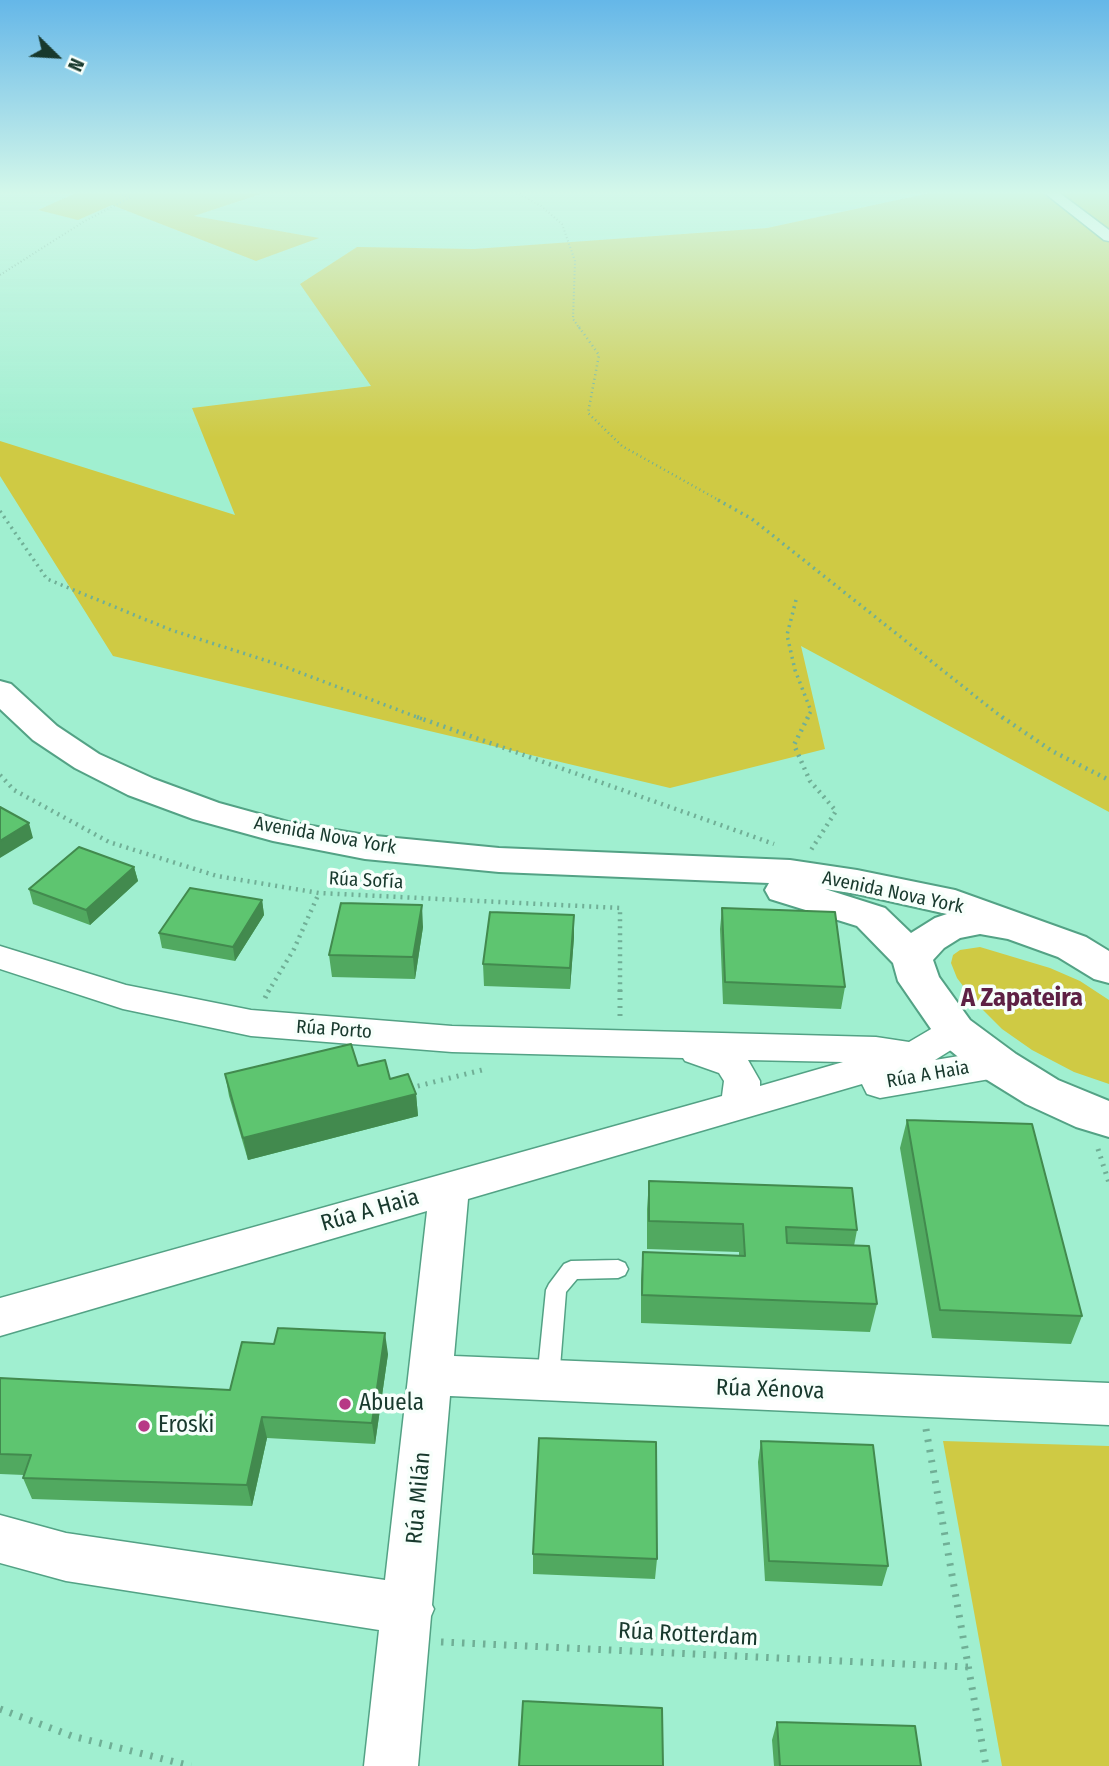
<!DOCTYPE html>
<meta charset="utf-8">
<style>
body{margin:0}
#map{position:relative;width:1109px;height:1766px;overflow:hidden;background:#a0efd0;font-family:"Fira Sans Condensed",sans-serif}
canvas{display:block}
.north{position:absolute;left:21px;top:21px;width:70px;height:70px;-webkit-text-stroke:5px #f7fffb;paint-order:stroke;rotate:114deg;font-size:19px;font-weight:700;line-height:28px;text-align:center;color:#18392d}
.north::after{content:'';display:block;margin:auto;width:24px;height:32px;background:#18392d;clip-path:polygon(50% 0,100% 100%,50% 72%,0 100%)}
</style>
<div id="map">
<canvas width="1109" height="1766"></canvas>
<div class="north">N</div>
</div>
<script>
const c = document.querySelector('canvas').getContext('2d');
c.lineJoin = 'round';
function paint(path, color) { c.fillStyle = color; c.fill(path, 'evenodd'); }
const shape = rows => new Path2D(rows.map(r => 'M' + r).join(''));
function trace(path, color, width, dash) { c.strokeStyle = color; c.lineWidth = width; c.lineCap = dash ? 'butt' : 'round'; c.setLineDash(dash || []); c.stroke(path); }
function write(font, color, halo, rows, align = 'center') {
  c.font = font + ' "Fira Sans Condensed",sans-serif'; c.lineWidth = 7; c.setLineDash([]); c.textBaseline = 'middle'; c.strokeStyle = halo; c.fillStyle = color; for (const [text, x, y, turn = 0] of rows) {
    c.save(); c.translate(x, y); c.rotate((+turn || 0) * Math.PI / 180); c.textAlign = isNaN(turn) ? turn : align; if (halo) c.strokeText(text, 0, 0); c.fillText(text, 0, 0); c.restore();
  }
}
paint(shape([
 [80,191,270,191,194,216,319,238,256,261,112,205,78,220,38,210],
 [939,191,1109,191,1109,812,801,646,825,749,670,788,113,656,0,476,0,441,235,515,192,408,371,386,300,284,357,247,474,249,767,228],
 [980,947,1050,968,1080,981,1109,1000,1109,1084,1074,1072,1032,1050,1002,1029,976,1003,957,978,951,963,953,955,960,950],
 [943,1441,1109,1446,1109,1766,1002,1766]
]), '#cfca44');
const lane = shape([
 [618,1260,625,1263,628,1269,625,1275,618,1278,577,1279,566,1292,559,1380,556,1387,548,1390,540,1387,537,1380,546,1290,549,1284,564,1264,571,1261,618,1260]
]);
const street = shape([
 [1042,191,1057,191,1109,230,1109,241,1104,240,1042,191],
 [0,946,126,985,251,1010,452,1026,876,1037,909,1042,943,1022,955,1018,967,1022,973,1031,967,1040,935,1060,971,1054,1000,1053,1013,1057,1018,1066,1013,1075,880,1098,867,1094,862,1084,468,1199,454,1356,1109,1383,1109,1425,450,1396,432,1605,434,1609,431,1616,418,1766,364,1766,379,1630,66,1581,0,1563,0,1515,66,1533,385,1580,427,1211,0,1336,0,1298,722,1096,724,1081,719,1073,685,1061,683,1058,452,1052,251,1036,123,1009,0,969,0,946],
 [748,1060,843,1062,760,1086,760,1081,748,1060]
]);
const secondary = shape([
 [0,681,11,684,57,726,99,754,154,779,219,803,288,822,365,835,499,848,790,860,857,870,955,890,1086,937,1109,951,1109,983,1094,979,1058,957,1008,939,980,934,960,938,944,948,933,960,939,977,970,1020,1016,1054,1058,1080,1109,1101,1109,1137,1076,1127,1026,1104,984,1078,940,1042,898,981,893,963,857,926,770,899,765,890,769,883,499,872,365,859,273,841,193,819,128,795,75,768,33,740,0,709,0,681],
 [825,889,857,894,947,914,935,918,911,933,885,908,825,889]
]);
trace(lane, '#53a285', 3);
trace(street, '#53a285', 3);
trace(secondary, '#53a285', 4);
trace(shape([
 [502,191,520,194,541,206,562,224,575,261,573,319,580,329],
 [0,275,83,222,131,197,109,191]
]), '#70af96', 2, [1, 2.5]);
trace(shape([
 [579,327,599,355,588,413,622,446,722,502]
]), '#70af96', 2.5, [1, 3.5]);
trace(shape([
 [718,500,752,519,1004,719],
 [0,511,47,579,171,630,280,665,422,719],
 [796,600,787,635,795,670,811,711,807,719]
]), '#70af96', 3.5, [2, 4.5]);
trace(shape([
 [417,717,774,844],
 [808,717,794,745,810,781,836,811,811,850],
 [1002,717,1052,751,1109,780],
 [0,775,14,790,109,842,217,876,319,893,620,908,620,992],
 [268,992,294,949,319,893]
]), '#70af96', 4.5, [2, 5]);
trace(shape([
 [620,990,620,1016],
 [265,998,269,990],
 [410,1088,486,1069],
 [1098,1149,1109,1183]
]), '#70af96', 5, [2, 6]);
trace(shape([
 [926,1429,986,1766],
 [441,1642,968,1667],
 [0,1709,72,1736,191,1766]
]), '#70af96', 7, [2.5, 8]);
paint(lane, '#fff');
paint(street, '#fff');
paint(secondary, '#fff');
paint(shape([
 [134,867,138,881,90,925,33,904,29,889],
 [262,900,264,915,235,961,162,948,159,933],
 [722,908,845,987,841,1009,723,1004,720,929],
 [574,915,574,937,570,989,484,986,483,964],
 [423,927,415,979,332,977,329,955],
 [358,1066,390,1079,416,1094,418,1116,248,1160,229,1096,225,1074],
 [907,1120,1082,1316,1071,1344,932,1338,900,1148],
 [649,1181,857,1230,854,1246,877,1304,870,1332,641,1323,641,1280,643,1252,739,1256,739,1252,647,1249,647,1209],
 [388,1354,375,1444,267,1438,252,1506,32,1499,23,1478,24,1475,0,1474,0,1378,230,1390],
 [761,1441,888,1566,882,1586,765,1581,758,1462],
 [533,1554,657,1559,655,1579,533,1574],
 [777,1722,921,1766,774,1766,772,1740]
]), '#51a960');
paint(shape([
 [29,823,33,838,0,858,0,841],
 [134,867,138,881,90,925,86,910],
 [262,900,264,915,235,961,233,947],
 [422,905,423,927,415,979,413,957],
 [574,915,574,937,570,989,570,968],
 [416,1094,418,1116,248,1160,243,1138],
 [385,1333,388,1354,375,1444,372,1423],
 [262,1417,267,1438,252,1506,247,1485]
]), '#428a4e');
const building = shape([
 [0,807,29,823,0,841,0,807],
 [79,847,134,867,86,910,29,889,79,847],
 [190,888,262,900,233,947,159,933,190,888],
 [341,903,422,905,413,957,329,955,341,903],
 [722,908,835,912,845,987,725,982,722,908],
 [490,912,574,915,570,968,483,964,490,912],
 [351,1044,358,1066,385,1060,390,1079,408,1074,416,1094,243,1138,225,1074,351,1044],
 [907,1120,1032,1124,1082,1316,940,1310,907,1120],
 [649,1181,852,1188,857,1230,786,1227,787,1243,869,1246,877,1304,642,1295,643,1252,745,1256,743,1224,649,1221,649,1181],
 [278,1328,385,1333,372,1423,262,1417,247,1485,23,1478,31,1455,0,1454,0,1378,230,1390,242,1342,274,1344,278,1328],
 [539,1438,656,1442,657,1559,533,1554,539,1438],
 [761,1441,873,1445,888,1566,769,1561,761,1441],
 [523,1701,662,1708,663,1766,519,1766,523,1701],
 [777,1722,915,1726,921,1766,780,1766,777,1722]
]);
paint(building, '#5ec570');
trace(building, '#428a4e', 2);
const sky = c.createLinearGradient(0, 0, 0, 438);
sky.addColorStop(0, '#65b7e8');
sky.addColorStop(0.44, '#d4f8ea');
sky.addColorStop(1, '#d4f8ea00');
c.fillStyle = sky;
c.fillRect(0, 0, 1109, 438);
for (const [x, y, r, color] of [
 [345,1404,7,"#b73885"],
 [144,1426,7,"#b73885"]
]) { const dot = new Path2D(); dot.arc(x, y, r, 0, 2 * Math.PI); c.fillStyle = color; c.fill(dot); trace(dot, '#f7fffb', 2.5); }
write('19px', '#18392d', '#f7fffb', [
 ["Avenida Nova York",325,836,10],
 ["Rúa Sofía",366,881,3],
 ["Avenida Nova York",893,893,12],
 ["Rúa Porto",334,1030,4],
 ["Rúa A Haia",928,1075,-10]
]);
write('23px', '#18392d', '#f7fffb', [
 ["Rúa A Haia",370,1211,-16],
 ["Rúa Xénova",770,1390,2],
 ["Rúa Milán",419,1498,-85],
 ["Rúa Rotterdam",688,1635,3]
]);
write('23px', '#18392d', '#f7fffb', [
 ["Abuela",359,1404],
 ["Eroski",158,1426]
], 'left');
write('bold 26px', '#5e2044', '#f7fffb', [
 ["A Zapateira",1022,999]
]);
</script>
